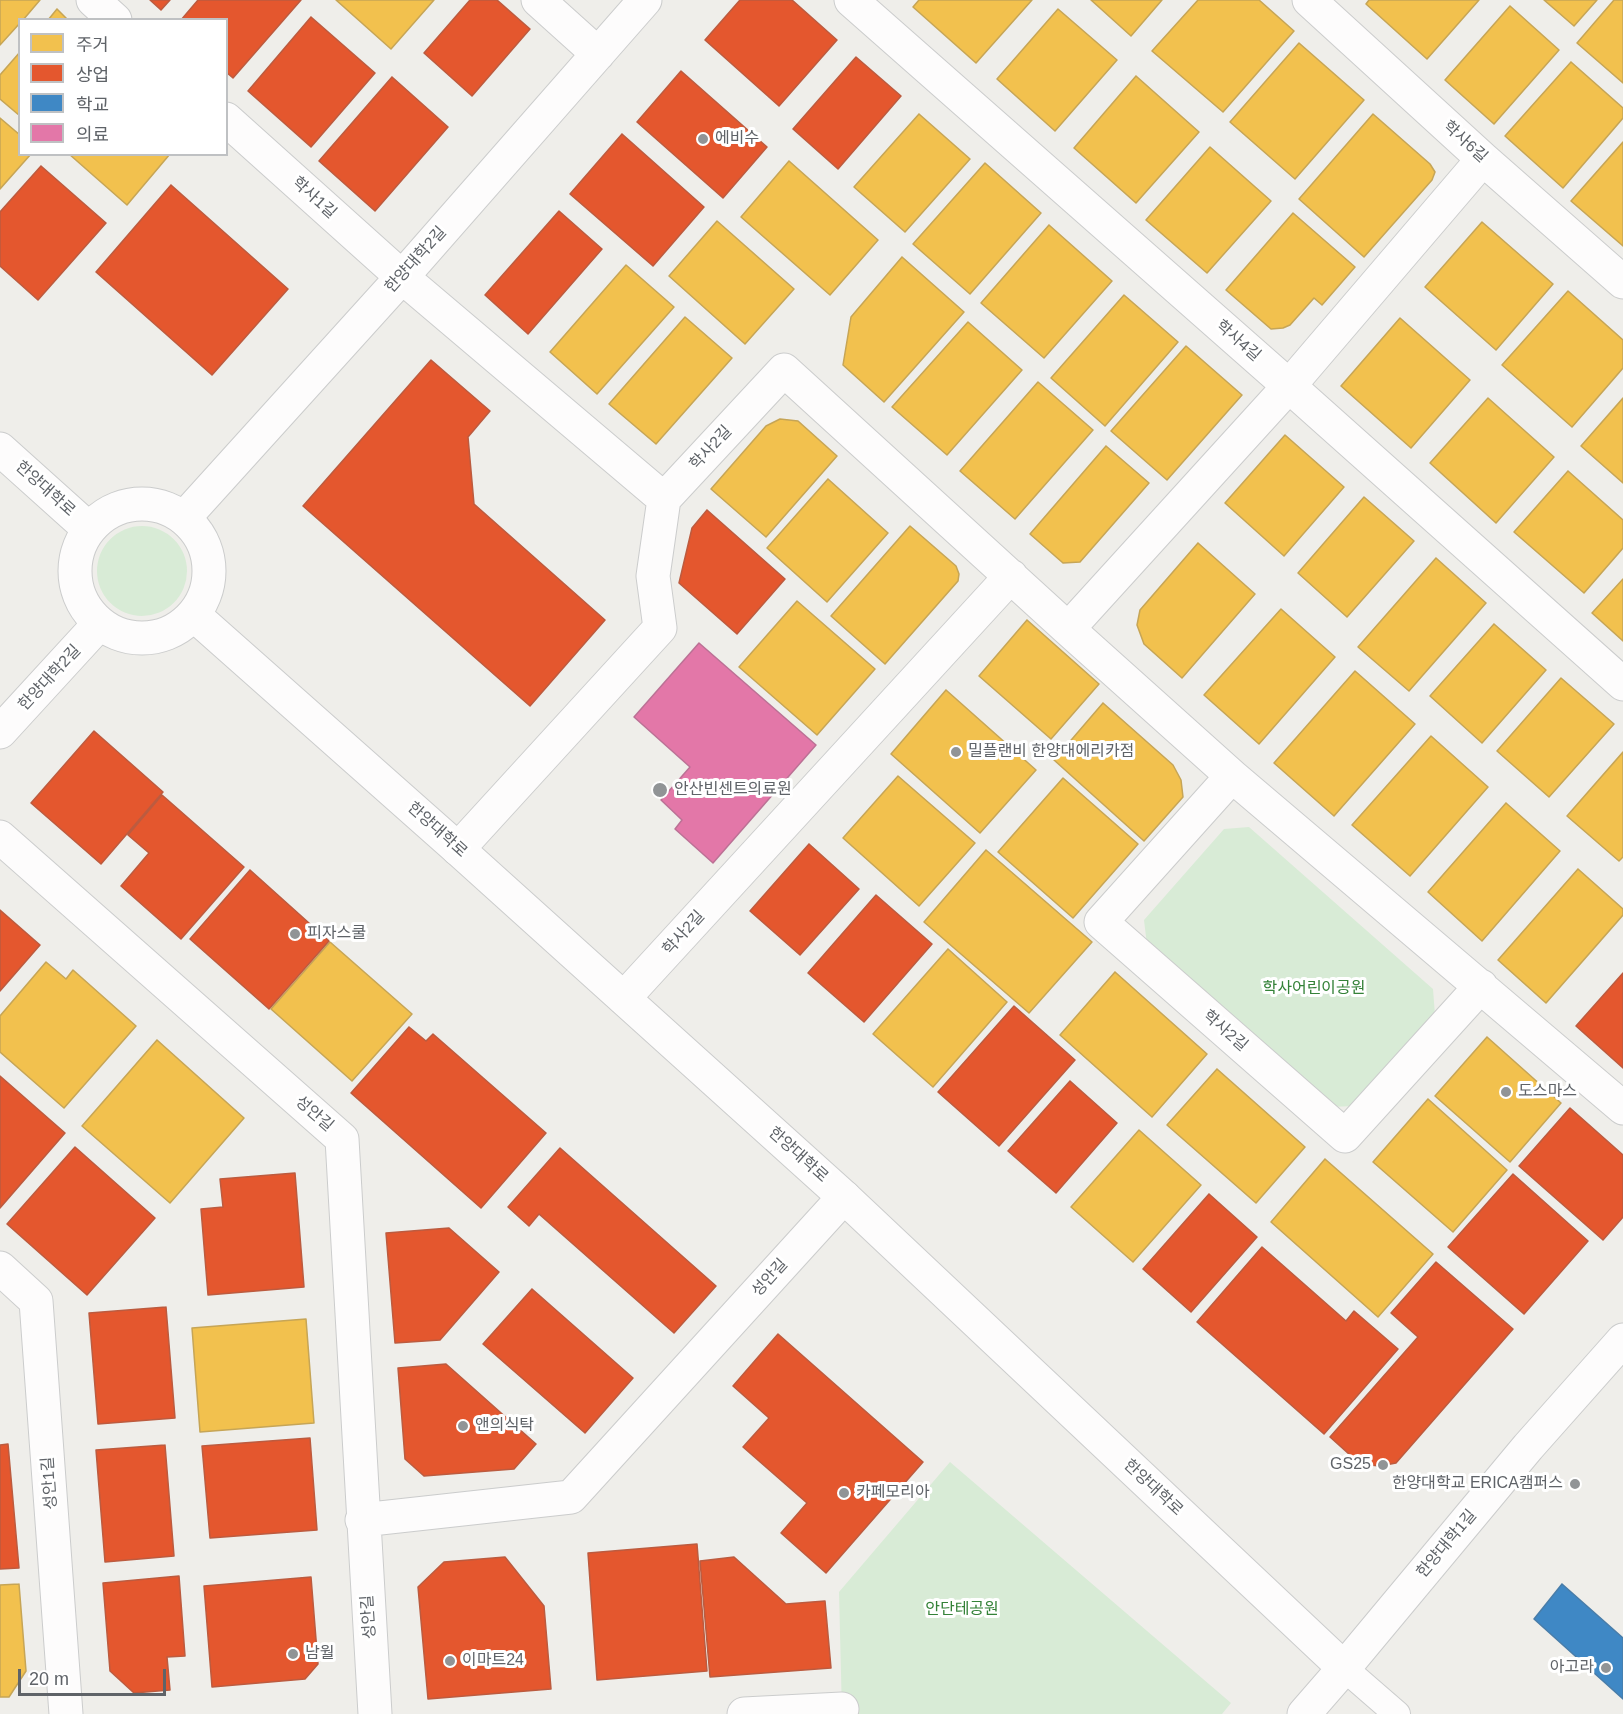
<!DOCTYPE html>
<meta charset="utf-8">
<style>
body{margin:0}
#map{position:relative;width:1623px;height:1714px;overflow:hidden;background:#efeeea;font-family:Helvetica,"Noto Sans KR",sans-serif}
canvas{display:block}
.legend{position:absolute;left:18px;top:18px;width:210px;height:138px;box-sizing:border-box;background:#fff;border:2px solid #bfc1c3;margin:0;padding:8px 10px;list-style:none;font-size:18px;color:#5f6368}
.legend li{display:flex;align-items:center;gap:12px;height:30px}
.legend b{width:30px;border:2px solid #bfc1c3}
.scale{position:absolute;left:18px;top:1669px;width:148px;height:27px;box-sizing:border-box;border:3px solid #5f6368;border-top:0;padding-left:8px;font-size:18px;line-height:21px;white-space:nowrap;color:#5f6368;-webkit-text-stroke:4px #fff;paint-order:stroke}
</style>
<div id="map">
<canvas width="1623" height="1714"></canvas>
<ul class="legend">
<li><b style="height:16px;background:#f2c14e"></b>주거</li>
<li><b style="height:16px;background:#e4572e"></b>상업</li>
<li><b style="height:16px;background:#3f88c5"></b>학교</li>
<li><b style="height:16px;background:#e377a8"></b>의료</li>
</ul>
<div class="scale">20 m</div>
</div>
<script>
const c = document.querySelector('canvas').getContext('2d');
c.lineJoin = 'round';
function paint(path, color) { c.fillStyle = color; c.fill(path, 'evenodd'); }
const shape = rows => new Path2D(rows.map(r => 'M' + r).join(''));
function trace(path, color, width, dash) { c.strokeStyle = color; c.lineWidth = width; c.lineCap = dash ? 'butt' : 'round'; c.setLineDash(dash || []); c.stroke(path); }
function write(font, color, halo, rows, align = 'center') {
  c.font = font + ' Helvetica,"Noto Sans KR",sans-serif'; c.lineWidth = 6; c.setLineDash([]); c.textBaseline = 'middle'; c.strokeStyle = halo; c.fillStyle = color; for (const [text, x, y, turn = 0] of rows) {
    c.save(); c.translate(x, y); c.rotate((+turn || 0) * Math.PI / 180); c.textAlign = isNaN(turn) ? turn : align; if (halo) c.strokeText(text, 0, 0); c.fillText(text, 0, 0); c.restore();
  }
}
paint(shape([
 '97 571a45 45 0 1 1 90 0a45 45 0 1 1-90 0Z',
 [1249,827,1433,989,1435,1015,1355,1106,1329,1107,1147,945,1144,920,1224,829],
 [950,1462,1231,1703,1222,1714,842,1714,839,1592]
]), '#d8ebd6');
const homes = shape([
 [0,0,40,0,23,20,20,20,20,23,0,45,0,0],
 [336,0,434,0,391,49,336,0],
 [919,0,1032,0,976,63,913,7,919,0],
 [1091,0,1162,0,1131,36,1091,0],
 [1198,0,1259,0,1294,31,1223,112,1152,51,1198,0],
 [1369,0,1479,0,1427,59,1366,4,1369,0],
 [1544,0,1597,0,1574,26,1544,0],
 [1614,0,1623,0,1623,83,1577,43,1614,0],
 [1510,6,1559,50,1494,124,1445,80,1510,6],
 [57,9,68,20,48,20,57,9],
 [1058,9,1117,60,1055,131,997,79,1058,9],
 [1299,43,1364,100,1295,179,1230,122,1299,43],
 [20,52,20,116,0,99,0,75,20,52],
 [1571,62,1623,108,1623,118,1563,188,1505,136,1571,62],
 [1136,76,1199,132,1136,203,1074,148,1136,76],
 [919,114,970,159,905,232,854,187,919,114],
 [1373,114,1430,164,1435,172,1432,180,1364,257,1299,199,1373,114],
 [0,118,20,135,20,154,31,154,0,189,0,118],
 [1623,142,1623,246,1571,201,1623,142],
 [1210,147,1271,201,1207,273,1146,220,1210,147],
 [69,154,170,154,127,205,69,154],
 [789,161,878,240,830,295,741,217,789,161],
 [985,163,1041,213,970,294,913,244,985,163],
 [1293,213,1355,267,1322,305,1314,298,1290,325,1283,328,1271,329,1226,290,1293,213],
 [717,221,794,289,745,344,669,276,717,221],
 [1482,222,1553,284,1496,350,1425,287,1482,222],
 [1049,225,1112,281,1044,358,981,303,1049,225],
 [902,257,964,312,884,402,843,365,851,317,902,257],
 [626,265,674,307,597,394,550,352,626,265],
 [1568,291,1623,340,1623,368,1572,427,1502,365,1568,291],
 [1124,295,1178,342,1105,426,1051,378,1124,295],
 [685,317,732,358,656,444,609,404,685,317],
 [1400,318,1470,380,1411,448,1341,386,1400,318],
 [968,322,1022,370,947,455,892,407,968,322],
 [1186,346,1242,395,1167,480,1111,431,1186,346],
 [1038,382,1093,430,1015,519,960,471,1038,382],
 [1488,398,1554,457,1496,523,1430,463,1488,398],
 [1623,398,1623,483,1581,446,1623,398],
 [780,419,798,421,837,456,766,537,711,489,766,426,780,419],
 [1285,435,1344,487,1284,556,1225,503,1285,435],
 [1106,446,1149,483,1080,562,1063,563,1030,534,1106,446],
 [1568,471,1623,520,1623,548,1584,593,1514,532,1568,471],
 [828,479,888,533,827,602,767,548,828,479],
 [1364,497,1414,541,1347,617,1298,573,1364,497],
 [910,526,956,566,959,574,958,581,885,664,831,616,910,526],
 [1198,543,1255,594,1182,678,1144,644,1137,625,1140,610,1198,543],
 [1436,558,1486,603,1409,691,1358,647,1436,558],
 [1623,579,1623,641,1592,613,1623,579],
 [797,601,875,669,817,735,739,667,797,601],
 [1281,609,1335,657,1259,744,1204,695,1281,609],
 [1027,620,1099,684,1051,739,979,676,1027,620],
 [1494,624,1546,670,1482,743,1430,696,1494,624],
 [1355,671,1415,724,1334,816,1274,763,1355,671],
 [1561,678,1614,724,1549,797,1497,751,1561,678],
 [946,690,1036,770,980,833,891,754,946,690],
 [1103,703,1173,765,1181,780,1183,797,1144,841,1054,760,1103,703],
 [1431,736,1488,787,1410,876,1352,825,1431,736],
 [1623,752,1623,857,1619,861,1567,816,1623,752],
 [898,776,975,843,919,906,843,838,898,776],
 [1063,778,1138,844,1073,918,998,852,1063,778],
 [1506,803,1560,851,1482,941,1428,892,1506,803],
 [986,850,1092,942,1029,1013,924,922,986,850],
 [1578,869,1623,909,1623,915,1546,1003,1498,960,1578,869],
 [330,942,412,1014,352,1081,271,1009,330,942],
 [948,949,1007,1002,933,1087,873,1034,948,949],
 [46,962,66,979,73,970,136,1026,64,1108,0,1052,0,1016,46,962],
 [1115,972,1207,1054,1152,1117,1060,1035,1115,972],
 [1487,1037,1561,1103,1510,1162,1435,1096,1487,1037],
 [157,1040,244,1118,170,1203,82,1126,157,1040],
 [1217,1069,1305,1147,1256,1203,1167,1125,1217,1069],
 [1428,1099,1507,1170,1453,1232,1373,1162,1428,1099],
 [1139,1130,1201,1185,1133,1262,1071,1207,1139,1130],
 [1325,1159,1433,1254,1378,1317,1271,1222,1325,1159],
 [306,1319,314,1423,200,1432,192,1328,306,1319],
 [19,1584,26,1671,9,1697,0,1697,0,1585,19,1584]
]);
paint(homes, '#f2c14e');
trace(homes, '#c6a556', 1.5);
const shops = shape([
 [150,0,170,0,161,10,150,0],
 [198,0,301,0,233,78,226,72,226,20,181,20,198,0],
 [470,0,497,0,530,29,472,96,424,53,470,0],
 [740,0,792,0,837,40,779,106,705,40,740,0],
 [311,17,375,73,311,147,248,91,311,17],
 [856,57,901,96,838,169,793,129,856,57],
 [681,71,767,147,723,198,637,122,681,71],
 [392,77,448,127,375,211,319,161,392,77],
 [622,134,704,207,653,266,570,194,622,134],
 [41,166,106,223,38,300,0,266,0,212,41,166],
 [171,185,288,289,212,375,96,272,171,185],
 [559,211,602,249,528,334,485,295,559,211],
 [431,360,490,411,468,437,474,504,605,620,530,706,303,506,431,360],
 [707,510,785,579,737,634,679,583,692,528,707,510],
 [94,731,163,792,101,864,31,803,94,731],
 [162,795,244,867,181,939,121,886,149,853,128,835,162,795],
 [809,844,859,889,800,955,750,911,809,844],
 [250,870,329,941,269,1009,190,939,250,870],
 [876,895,932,944,864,1022,808,973,876,895],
 [0,910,40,945,0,991,0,910],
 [1623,973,1623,1068,1576,1026,1623,973],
 [1014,1006,1075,1060,999,1146,938,1092,1014,1006],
 [409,1027,426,1041,433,1034,546,1133,481,1208,351,1093,409,1027],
 [0,1076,65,1133,0,1208,0,1076],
 [1070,1081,1117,1123,1056,1193,1008,1151,1070,1081],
 [1570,1108,1623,1155,1623,1217,1603,1240,1519,1166,1570,1108],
 [75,1147,155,1218,87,1295,7,1224,75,1147],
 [560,1148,716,1286,674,1333,539,1214,529,1226,508,1207,560,1148],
 [295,1173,304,1287,208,1295,201,1209,223,1207,220,1179,295,1173],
 [1513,1174,1588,1241,1524,1314,1448,1247,1513,1174],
 [1209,1194,1257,1237,1191,1312,1143,1269,1209,1194],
 [449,1228,499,1272,440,1340,395,1343,386,1233,449,1228],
 [1262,1247,1346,1321,1354,1311,1398,1349,1324,1434,1197,1322,1262,1247],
 [1436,1262,1513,1329,1396,1463,1380,1466,1360,1464,1330,1437,1418,1337,1391,1313,1436,1262],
 [532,1289,633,1378,585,1433,483,1344,532,1289],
 [166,1307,175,1418,98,1424,89,1313,166,1307],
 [778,1334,923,1462,826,1573,781,1533,807,1503,743,1447,769,1418,733,1386,778,1334],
 [446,1364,536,1444,514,1469,424,1476,405,1459,398,1368,446,1364],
 [310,1438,317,1530,210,1538,202,1446,310,1438],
 [8,1444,19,1568,0,1569,0,1445,8,1444],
 [165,1445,174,1556,105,1562,96,1450,165,1445],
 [697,1544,707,1671,597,1680,588,1553,697,1544],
 [505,1557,544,1606,551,1689,428,1699,418,1587,444,1562,505,1557],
 [734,1557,786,1604,825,1601,831,1668,710,1677,700,1561,734,1557],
 [179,1576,185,1656,167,1657,170,1690,134,1693,110,1671,103,1583,179,1576],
 [311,1577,318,1664,305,1679,212,1687,204,1586,311,1577]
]);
paint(shops, '#e4572e');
trace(shops, '#bc5b3f', 1.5);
const schools = shape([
 [1562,1584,1623,1638,1623,1699,1534,1619,1562,1584]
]);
paint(schools, '#3f88c5');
trace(schools, '#497da9', 1.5);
const health = shape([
 [699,643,816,745,713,863,675,829,682,820,661,800,690,767,634,717,699,643]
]);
paint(health, '#e377a8');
trace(health, '#bb7195', 1.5);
const service = shape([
 [1344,1668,1397,1714]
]);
const pedestrian = shape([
 [744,1714,842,1709]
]);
const minor = shape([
 [93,0,115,20],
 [538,0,598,54],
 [851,0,1289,386,1623,684],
 [1309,0,1483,159,1623,282],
 [226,119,402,277,664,499],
 [664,499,784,370,1068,629,1232,776,1623,1108],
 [184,518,402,277,645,0],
 [1068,629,1289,386,1483,159],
 [0,732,99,624],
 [1232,776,1101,922,1345,1136,1481,986],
 [0,837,342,1139,375,1714],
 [458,849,660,628,653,576,664,499],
 [624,998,1011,576],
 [0,1268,36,1301,66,1714],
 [362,1520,571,1497,844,1197],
 [1344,1668,1528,1447,1623,1340]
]);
const tertiary = shape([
 [0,449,89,529],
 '75 571a67 67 0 1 1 134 0a67 67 0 1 1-134 0Z',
 [194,615,458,849,844,1197,1344,1668,1304,1714]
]);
trace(service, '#cbcccc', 28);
trace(pedestrian, '#cbcccc', 35);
trace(minor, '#cbcccc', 35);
trace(tertiary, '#cbcccc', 35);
trace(service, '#fdfcfc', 26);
trace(pedestrian, '#fdfcfc', 33);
trace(minor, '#fdfcfc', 33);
trace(tertiary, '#fdfcfc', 33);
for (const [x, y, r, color] of [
 [703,139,6,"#919496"],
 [956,752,6,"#919496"],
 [660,790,8,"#919496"],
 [295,934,6,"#919496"],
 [1506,1092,6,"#919496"],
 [463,1426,6,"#919496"],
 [1383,1465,6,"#919496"],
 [1575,1484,6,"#919496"],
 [844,1493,6,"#919496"],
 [293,1654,6,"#919496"],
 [450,1661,6,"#919496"],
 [1606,1668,6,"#919496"]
]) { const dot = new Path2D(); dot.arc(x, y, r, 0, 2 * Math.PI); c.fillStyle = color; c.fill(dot); trace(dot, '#fff', 2); }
write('16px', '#5f6368', '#fff', [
 ["에비수",715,139],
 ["밀플랜비 한양대에리카점",968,752],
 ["안산빈센트의료원",674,790],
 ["피자스쿨",307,934],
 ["도스마스",1518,1092],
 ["앤의식탁",475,1426],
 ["GS25",1371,1465,"right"],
 ["한양대학교 ERICA캠퍼스",1563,1484,"right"],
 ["카페모리아",856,1493],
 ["남월",305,1654],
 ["이마트24",462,1661],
 ["아고라",1594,1668,"right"]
], 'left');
write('16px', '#5f6368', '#fff', [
 ["학사6길",1465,142,42],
 ["학사1길",314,198,42],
 ["한양대학2길",416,260,-48],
 ["학사4길",1238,341,41],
 ["학사2길",711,448,-47],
 ["한양대학로",45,489,42],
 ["한양대학2길",50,678,-47],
 ["한양대학로",437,830,42],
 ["학사2길",684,933,-48],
 ["학사2길",1225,1031,41],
 ["성안길",314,1114,41],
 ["한양대학로",798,1155,42],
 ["성안길",770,1278,-48],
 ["성안1길",50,1483,-94],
 ["한양대학로",1153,1488,43],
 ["한양대학1길",1447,1544,-50],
 ["성안길",369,1617,-94]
]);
write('16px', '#348238', '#fff', [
 ["학사어린이공원",1314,989],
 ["안단테공원",962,1610]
]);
</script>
